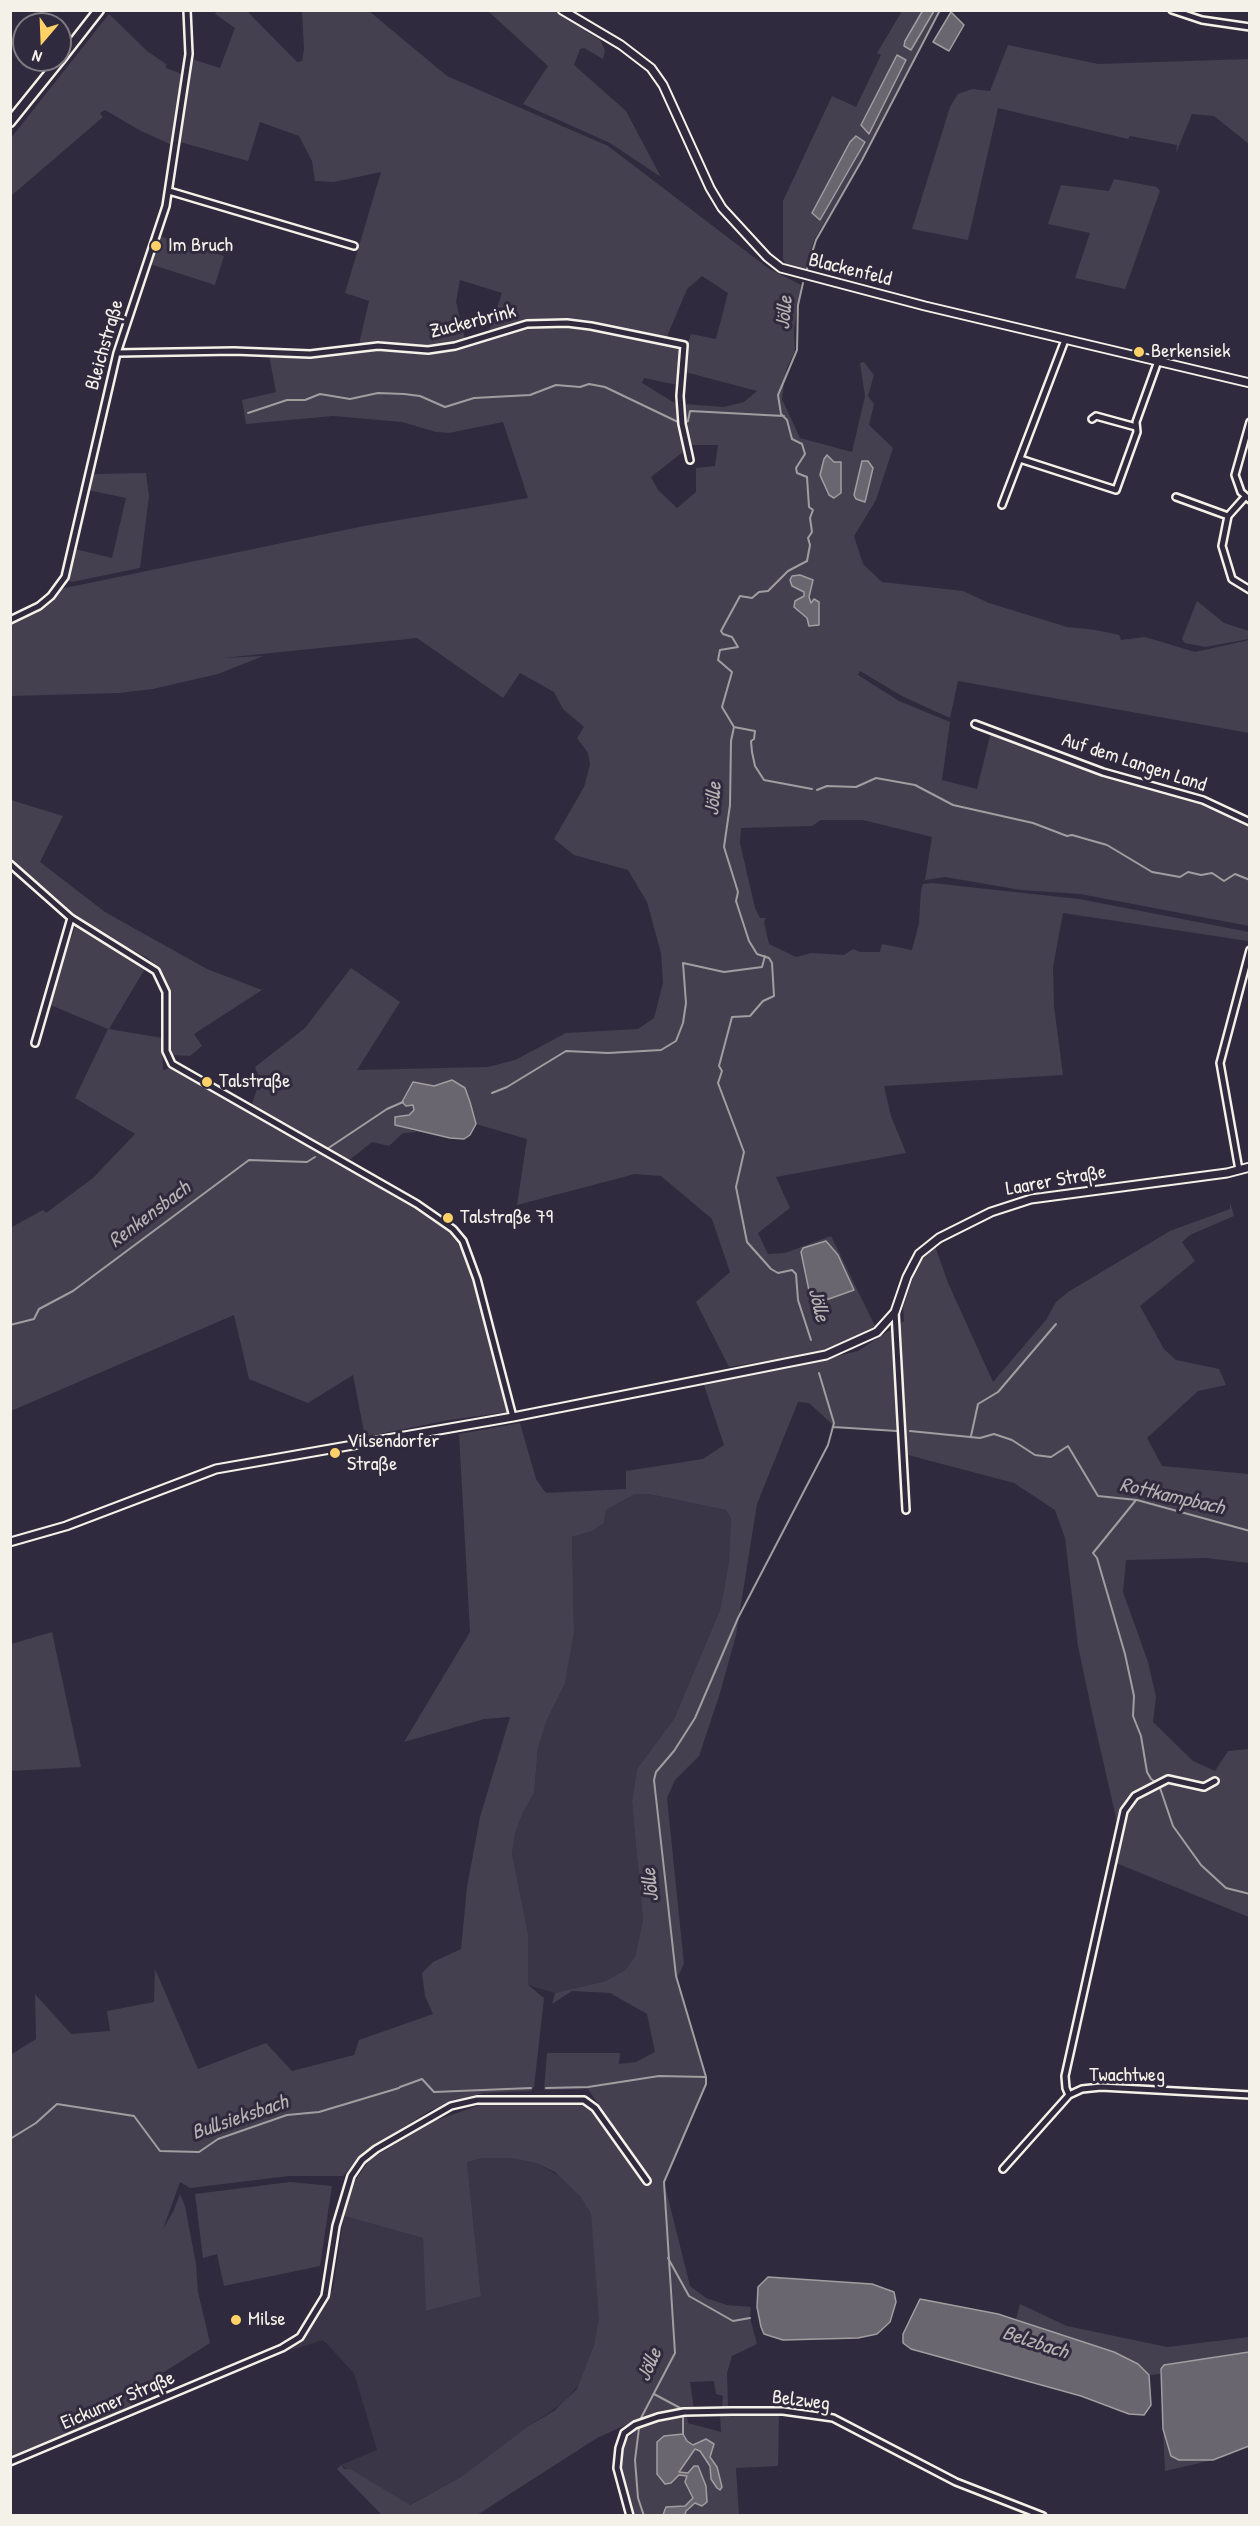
<!DOCTYPE html>
<meta charset="utf-8">
<style>
body{margin:0}
#map{position:relative;width:1260px;height:2526px;overflow:hidden;background:#2f2a3d;font-family:"Patrick Hand",sans-serif}
canvas{display:block}
.frame{position:absolute;inset:0;border:12px solid #f4f1e8;pointer-events:none}
.north{position:absolute;left:12px;top:12px;width:60px;height:60px;box-sizing:border-box;background:#2f2a3d;border:2px solid #7e7a81;border-radius:50%;rotate:199deg;font-size:16px;font-weight:700;line-height:24px;text-align:center;color:#f4f1e8}
.north::after{content:'';display:block;margin:auto;width:21px;height:27px;background:#ffd166;clip-path:polygon(50% 0,100% 100%,50% 72%,0 100%)}
</style>
<div id="map">
<canvas width="1260" height="2526"></canvas>
<div class="frame"></div>
<div class="north">N</div>
</div>
<script>
const c = document.querySelector('canvas').getContext('2d');
c.lineJoin = 'round';
function paint(path, color) { c.fillStyle = color; c.fill(path, 'evenodd'); }
const shape = rows => new Path2D(rows.map(r => 'M' + r).join(''));
function trace(path, color, width, dash) { c.strokeStyle = color; c.lineWidth = width; c.lineCap = dash ? 'butt' : 'round'; c.setLineDash(dash || []); c.stroke(path); }
function write(font, color, halo, rows, align = 'center') {
  c.font = font + ' "Patrick Hand",sans-serif'; c.lineWidth = 6; c.setLineDash([]); c.textBaseline = 'middle'; c.strokeStyle = halo; c.fillStyle = color; for (const [text, x, y, turn = 0] of rows) {
    c.save(); c.translate(x, y); c.rotate((+turn || 0) * Math.PI / 180); c.textAlign = isNaN(turn) ? turn : align; if (halo) c.strokeText(text, 0, 0); c.fillText(text, 0, 0); c.restore();
  }
}
paint(shape([
 [635,1494,649,1494,727,1510,731,1518,729,1562,720,1610,674,1719,637,1769,632,1802,643,1920,635,1957,625,1970,606,1981,555,1993,528,1985,528,1934,512,1854,515,1834,523,1812,534,1793,538,1748,546,1722,565,1684,574,1633,572,1537,592,1531,604,1523,606,1510],
 [483,2158,511,2158,536,2163,565,2179,580,2196,591,2214,600,2301,598,2331,582,2381,563,2403,527,2427,461,2477,409,2505,341,2465,377,2450,354,2373,323,2340,285,2352,310,2330,333,2289,344,2216,423,2238,427,2311,481,2295,467,2162]
]), '#3b3647');
paint(shape([
 [217,11,247,11,297,62,302,61,304,49,302,11,369,11,447,76,608,146,768,268,801,285,794,331,795,351,786,370,782,399,800,438,852,452,865,396,860,363,864,362,874,375,868,396,874,404,869,425,893,448,876,500,854,536,863,564,882,582,963,591,989,603,1067,627,1096,630,1119,635,1121,640,1145,637,1195,652,1249,640,1249,733,958,681,950,718,902,696,860,671,858,675,899,701,950,722,942,780,977,789,990,736,994,731,1093,771,1202,801,1249,823,1249,926,1080,894,1021,890,945,877,925,880,932,837,863,820,821,820,812,826,741,828,740,843,755,908,760,918,766,918,764,922,769,944,796,957,811,953,844,955,853,949,860,952,880,952,882,944,912,950,919,923,921,890,923,884,932,883,1079,899,1249,932,1248,941,1063,913,1053,967,1054,1006,1063,1075,884,1086,891,1116,906,1153,776,1177,790,1208,758,1233,768,1254,785,1253,831,1236,876,1328,869,1333,834,1349,815,1353,729,1367,696,1302,730,1272,712,1219,661,1176,635,1174,517,1205,527,1139,476,1124,470,1102,452,1080,434,1086,413,1082,409,1093,414,1110,409,1115,395,1118,396,1125,417,1132,403,1133,389,1146,372,1142,347,1162,251,1107,260,1079,255,1067,305,1028,351,968,400,1002,357,1070,488,1067,515,1060,566,1033,638,1029,654,1018,663,983,661,953,647,902,628,870,574,855,554,839,584,787,590,765,588,753,577,738,584,727,563,709,554,692,520,673,503,698,417,638,223,658,263,656,218,674,153,689,119,693,11,696,11,622,45,605,60,589,364,526,528,498,503,422,449,433,436,432,402,422,333,416,246,424,242,400,276,392,269,355,316,357,354,351,359,344,369,301,345,293,381,172,334,182,315,181,312,161,299,136,260,122,248,161,180,142,192,59,220,68,235,28,215,14],
 [702,276,728,293,716,339,691,334,687,346,666,339,687,289],
 [460,280,502,293,488,334,465,339,456,302],
 [680,371,685,372,757,391,744,402,724,407,683,404,673,402,642,383,644,378,678,385],
 [692,445,718,445,715,466,696,468,696,492,677,508,658,490,651,477],
 [488,11,555,11,601,41,605,51,603,59,584,48,580,49,574,65,626,111,661,177,610,143,523,104,548,66],
 [902,11,938,11,861,160,814,240,805,270,786,265,783,259,783,201,832,96,856,107,881,55,877,53],
 [109,14,147,51,166,64,166,68,182,74,172,145,141,131,105,110,100,113,103,117,11,196,11,138],
 [1008,45,1098,64,1249,59,1249,144,1214,116,1192,114,1176,153,1177,145,1130,136,1128,139,998,108,968,240,912,229,950,107,958,94,972,89,990,91],
 [1114,179,1157,187,1160,191,1125,289,1075,278,1090,233,1048,224,1061,185,1109,191],
 [159,236,224,256,215,285,150,264],
 [146,473,149,496,140,568,72,582,67,580,75,549,112,558,126,498,88,490,92,474],
 [1197,601,1224,623,1249,631,1249,639,1205,647,1185,643,1182,639],
 [11,800,63,816,40,862,105,912,207,969,262,990,194,1034,202,1046,190,1056,172,1055,168,1043,170,989,163,973,149,959,102,933,71,912,11,859],
 [75,927,146,967,109,1029,162,1038,163,1070,170,1068,418,1208,448,1231,460,1247,478,1296,508,1412,449,1420,365,1437,353,1375,308,1403,249,1379,234,1315,11,1411,10,1228,43,1210,46,1213,93,1178,135,1134,75,1098,108,1029,48,1004],
 [1230,1202,1234,1216,1190,1235,1182,1242,1195,1261,1140,1306,1164,1349,1176,1360,1219,1369,1226,1385,1198,1391,1147,1438,1162,1466,1249,1474,1249,1563,1206,1558,1126,1560,1123,1592,1148,1662,1156,1697,1153,1722,1193,1761,1215,1771,1228,1751,1249,1749,1249,1917,1116,1863,1124,1823,1117,1822,1093,1717,1078,1646,1065,1538,1055,1510,1014,1483,908,1455,904,1389,896,1367,899,1430,831,1428,832,1424,809,1403,798,1402,757,1504,736,1635,720,1693,699,1756,675,1780,667,1798,684,1964,677,1978,707,2077,707,2084,664,2182,690,2286,706,2298,727,2305,751,2307,750,2318,757,2344,732,2356,727,2373,728,2407,722,2407,723,2396,716,2394,714,2381,690,2382,694,2409,641,2418,597,2438,477,2515,382,2515,337,2469,341,2465,344,2469,350,2469,410,2505,461,2477,527,2427,554,2411,577,2389,594,2345,599,2318,591,2214,580,2196,555,2172,536,2163,511,2158,483,2158,467,2162,481,2296,426,2311,423,2238,344,2216,350,2188,370,2159,434,2121,480,2105,566,2103,583,2105,591,2110,645,2185,645,2173,588,2089,544,2090,547,2053,620,2053,619,2064,636,2062,655,2052,647,2014,610,1993,572,1991,552,2004,555,1993,606,1981,625,1970,635,1957,643,1920,632,1802,637,1769,674,1719,720,1610,729,1562,731,1518,726,1510,649,1494,635,1494,606,1510,604,1523,592,1531,572,1537,574,1633,565,1684,546,1722,538,1748,534,1793,523,1812,515,1834,512,1854,528,1934,528,1985,544,1998,534,2087,531,2091,483,2093,431,2110,364,2152,343,2176,289,2176,190,2188,180,2182,163,2229,173,2212,180,2194,185,2206,196,2264,198,2292,210,2343,129,2394,131,2407,12,2457,10,2055,36,2039,35,1994,71,2034,110,2031,107,2011,154,2002,155,1969,198,2069,266,2043,292,2071,354,2055,359,2040,433,2014,425,1996,422,1973,433,1962,461,1949,467,1887,480,1817,510,1717,484,1719,404,1742,470,1632,459,1434,520,1423,536,1479,546,1493,626,1489,626,1471,703,1459,724,1445,703,1382,790,1368,858,1351,904,1321,903,1307,917,1266,926,1253,935,1246,948,1283,993,1382,1046,1320,1056,1302,1068,1292,1170,1231,1230,1209],
 [52,1632,81,1767,11,1771,11,1644],
 [290,2182,332,2186,320,2266,224,2286,217,2254,203,2258,195,2194],
 [1020,2304,1067,2326,1167,2347,1249,2337,1249,2352,1161,2369,1160,2374,1149,2375,1138,2364,1114,2352,1016,2319],
 [720,2414,779,2415,778,2466,736,2468,739,2515,685,2515,686,2511,695,2503,688,2473,679,2472,690,2453,695,2449,700,2451,710,2466,711,2478,717,2467,710,2457,713,2449,706,2439,693,2445,687,2441,657,2442,657,2474,666,2484,671,2483,679,2475,687,2476,688,2489,693,2498,685,2506,671,2506,663,2513,663,2515,632,2515,620,2464,626,2440,639,2428,656,2421,687,2415,688,2423,721,2432],
 [1163,2429,1169,2449,1179,2460,1213,2460,1165,2471]
]), '#454050');
const water = shape([
 [923,10,934,11,911,50,904,46,905,41,923,10],
 [951,12,964,25,949,51,933,42,951,12],
 [897,55,906,60,869,134,861,125,897,55],
 [856,136,865,142,820,220,812,213,850,142,856,136],
 [827,455,834,462,841,462,841,493,834,498,829,495,820,475,824,459,827,455],
 [862,461,868,461,873,468,865,502,856,499,854,495,862,461],
 [800,575,813,580,809,597,811,603,814,599,819,602,819,625,809,626,807,618,794,607,795,601,804,596,804,592,792,586,790,580,792,576,800,575],
 [452,1080,465,1088,470,1102,476,1124,470,1135,464,1139,450,1138,395,1125,395,1117,409,1115,414,1110,413,1105,406,1106,402,1102,413,1082,434,1086,452,1080],
 [826,1241,838,1255,854,1290,812,1305,801,1252,803,1248,826,1241],
 [768,2277,872,2284,894,2292,896,2302,890,2322,877,2334,858,2338,783,2340,764,2334,761,2327,757,2307,758,2287,768,2277],
 [920,2299,998,2314,1114,2352,1138,2364,1149,2375,1151,2405,1144,2415,1129,2414,1081,2396,911,2349,903,2343,903,2334,920,2299],
 [1249,2352,1249,2446,1213,2460,1179,2460,1171,2456,1163,2429,1161,2369,1164,2365,1249,2352],
 [683,2434,687,2441,693,2445,706,2439,714,2444,710,2457,717,2467,722,2487,720,2490,717,2488,711,2479,710,2466,700,2451,695,2449,679,2472,688,2473,694,2466,698,2466,706,2486,707,2502,702,2506,695,2503,686,2511,685,2515,663,2515,666,2507,685,2506,693,2498,685,2482,687,2476,679,2475,671,2483,665,2484,657,2474,657,2442,664,2436,683,2434]
]);
paint(water, '#6a6670');
trace(water, '#a19ea0', 1.5);
trace(shape([
 [807,269,816,240,862,160,940,10],
 [803,283,798,305,797,350,778,395,781,414,787,420,792,439,802,444,805,454,796,468,797,473,807,477,809,507,813,510,810,518,812,532,808,538,810,545,807,561,788,571,768,591,759,592,752,598,740,596,721,631,723,634,732,637,738,647,720,650,718,660,732,672,722,707,734,727,731,741,730,805,724,847,738,892,736,901,749,941,757,954,769,958,772,963,774,996,763,1001,750,1016,732,1017,719,1066,722,1071,718,1083,744,1152,736,1187,747,1242,771,1269,778,1273,792,1270,796,1274,798,1300,811,1340],
 [248,413,287,400,305,400,320,394,350,399,378,393,404,394,420,396,445,407,474,398,530,395,556,385,580,387,589,384,605,387,678,422],
 [684,423,688,421,690,411,784,416],
 [734,727,755,731,754,739,751,741,752,752,755,766,764,780,812,789],
 [817,790,827,786,856,787,876,778,915,785,953,805,1033,823,1067,836,1072,835,1107,845,1152,872,1180,877,1188,872,1201,875,1212,873,1224,881,1235,874,1250,880],
 [492,1093,507,1087,566,1051,608,1053,661,1050,676,1041,683,1023,686,1003,683,963,724,972,762,967,765,956],
 [327,1149,387,1109,403,1102],
 [10,1325,34,1319,39,1309,73,1291,249,1160,307,1162,315,1157],
 [833,1427,897,1431],
 [910,1431,980,1438,994,1434,1012,1440,1035,1455,1051,1457,1068,1446,1098,1496,1137,1500,1250,1531],
 [971,1436,978,1404,998,1392,1056,1324],
 [1136,1500,1093,1553,1097,1558,1125,1654,1134,1696,1133,1716,1141,1736,1147,1772,1151,1779,1157,1783],
 [1159,1785,1173,1826,1201,1865,1226,1888,1250,1894],
 [400,2087,422,2079,434,2092,531,2088],
 [546,2088,588,2087,659,2076,706,2077],
 [10,2139,36,2123,57,2104,134,2116,160,2151,199,2152,218,2139,287,2115,319,2112,399,2088],
 [668,2258,689,2296,733,2321,750,2318],
 [654,2394,682,2409],
 [683,2416,683,2434],
 [641,2418,675,2353,664,2182,706,2084,706,2077,676,1976,654,1780,656,1772,674,1751,695,1718,738,1618,828,1445,834,1423,819,1373],
 [639,2428,635,2460,638,2498,644,2516]
]), '#a19ea0', 2);
const minor = shape([
 [1172,10,1202,20,1250,27],
 [169,191,354,246],
 [117,353,234,351,310,354,378,346,428,350,455,346,527,324,567,323,591,326,684,345,680,396,682,424,690,460],
 [1092,419,1096,416,1136,427],
 [1250,422,1235,475,1241,492,1250,500],
 [1020,459,1116,490,1137,432,1136,422,1158,361],
 [1176,497,1228,516],
 [1245,497,1228,516,1222,546,1232,579,1250,590],
 [1002,505,1065,340],
 [10,620,39,606,51,596,65,577,117,353,166,206,189,54,187,10],
 [975,724,1103,772,1203,800,1250,822],
 [10,864,71,918,156,971,166,992,166,1051,172,1064,417,1204,453,1229,463,1241,477,1279,513,1417],
 [35,1043,71,918],
 [1239,1170,1220,1063,1250,950],
 [895,1312,906,1510],
 [1069,2095,1066,2088,1065,2076,1124,1811,1135,1796,1168,1779,1204,1787,1215,1781],
 [1003,2169,1069,2095,1082,2089,1101,2087,1250,2095],
 [10,2462,282,2348,300,2337,325,2296,336,2226,351,2176,362,2160,376,2149,451,2106,477,2100,584,2100,595,2108,647,2181],
 [630,2516,617,2468,619,2448,624,2433,635,2425,658,2417,684,2412,731,2411,783,2411,833,2418,956,2482,1043,2516]
]);
const tertiary = shape([
 [562,10,621,45,651,68,663,85,710,188,722,208,767,257,781,268,925,306,1250,383],
 [10,1542,66,1526,216,1469,513,1417,826,1355,877,1332,895,1312,907,1277,919,1254,939,1238,991,1212,1031,1199,1227,1173,1250,1167]
]);
const secondary = shape([
 [60,60,99,10],
 [10,122,60,60]
]);
trace(minor, '#f4f1e8', 10);
trace(tertiary, '#f4f1e8', 11);
trace(secondary, '#f4f1e8', 13);
trace(minor, '#2f2a3d', 5);
trace(tertiary, '#2f2a3d', 7);
trace(secondary, '#2f2a3d', 8);
for (const [x, y, r, color] of [
 [156,246,6,"#ffd166"],
 [1139,352,6,"#ffd166"],
 [207,1082,6,"#ffd166"],
 [448,1218,6,"#ffd166"],
 [335,1453,6,"#ffd166"],
 [236,2320,6,"#ffd166"]
]) { const dot = new Path2D(); dot.arc(x, y, r, 0, 2 * Math.PI); c.fillStyle = color; c.fill(dot); trace(dot, '#2f2a3d', 2); }
write('20px', '#f4f1e8', '#2f2a3d', [
 ["Im Bruch",168,246],
 ["Berkensiek",1151,352],
 ["Talstraße",219,1082],
 ["Talstraße 79",460,1218],
 ["Vilsendorfer",347,1442],
 ["Straße",347,1465],
 ["Milse",248,2320]
], 'left');
write('20px', '#f4f1e8', '#2f2a3d', [
 ["Blackenfeld",850,270,14],
 ["Zuckerbrink",473,322,-14],
 ["Bleichstraße",105,345,-74],
 ["Auf dem Langen Land",1134,763,18],
 ["Laarer Straße",1056,1181,-10],
 ["Twachtweg",1127,2076],
 ["Eickumer Straße",118,2401,-23],
 ["Belzweg",801,2401,7]
]);
write('italic 21px', '#b6b2b2', '#2f2a3d', [
 ["Jölle",785,313,-85],
 ["Jölle",714,799,-85],
 ["Renkensbach",150,1215,-37],
 ["Jölle",818,1305,76],
 ["Rottkampbach",1172,1497,13],
 ["Jölle",651,1885,-96],
 ["Bullsieksbach",240,2118,-19],
 ["Belzbach",1035,2343,18],
 ["Jölle",650,2365,-66]
]);
</script>
